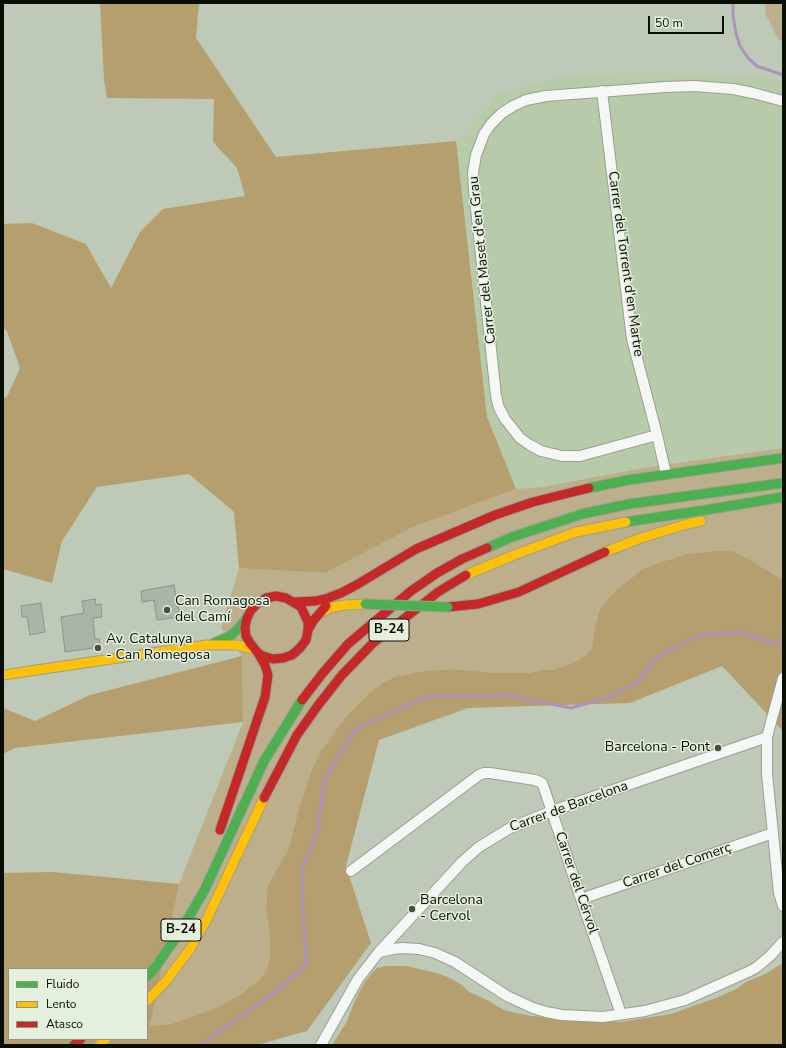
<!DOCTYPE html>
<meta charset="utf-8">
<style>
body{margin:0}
#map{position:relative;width:786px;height:1048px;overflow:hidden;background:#becab7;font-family:"Nunito Sans",sans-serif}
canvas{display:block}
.frame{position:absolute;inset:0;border:4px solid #080e04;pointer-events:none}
.legend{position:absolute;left:8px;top:968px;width:140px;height:72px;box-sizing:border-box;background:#e4efdd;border:1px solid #8c9586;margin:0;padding:5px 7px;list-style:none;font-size:12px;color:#080e04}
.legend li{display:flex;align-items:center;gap:8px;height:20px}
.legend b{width:20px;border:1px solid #8c9586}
.scale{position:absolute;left:648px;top:16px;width:76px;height:18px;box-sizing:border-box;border:2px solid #080e04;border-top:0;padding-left:5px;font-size:12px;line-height:14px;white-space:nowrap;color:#080e04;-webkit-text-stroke:3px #e4efdd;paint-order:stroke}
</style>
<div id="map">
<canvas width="786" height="1048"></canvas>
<div class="frame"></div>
<ul class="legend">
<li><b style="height:5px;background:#4caf50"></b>Fluido</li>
<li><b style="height:5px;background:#ffc107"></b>Lento</li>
<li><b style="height:5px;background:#c62828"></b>Atasco</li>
</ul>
<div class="scale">50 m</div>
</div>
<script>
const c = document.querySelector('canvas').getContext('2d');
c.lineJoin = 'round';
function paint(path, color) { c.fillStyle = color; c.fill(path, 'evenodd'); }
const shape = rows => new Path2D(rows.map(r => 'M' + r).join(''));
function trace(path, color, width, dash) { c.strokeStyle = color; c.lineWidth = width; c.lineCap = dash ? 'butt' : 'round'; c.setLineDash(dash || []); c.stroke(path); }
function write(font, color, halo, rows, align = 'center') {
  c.font = font + ' "Nunito Sans",sans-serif'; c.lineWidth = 3; c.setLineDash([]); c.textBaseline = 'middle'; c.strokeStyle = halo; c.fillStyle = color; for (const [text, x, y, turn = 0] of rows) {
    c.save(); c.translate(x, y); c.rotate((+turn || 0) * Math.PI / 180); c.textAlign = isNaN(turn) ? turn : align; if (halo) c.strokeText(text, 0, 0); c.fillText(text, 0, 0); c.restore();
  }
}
paint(shape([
 [645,73,770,77,783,81,783,448,649,467,542,487,516,489,487,417,456,141,500,93,568,75]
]), '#b7caaa');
paint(shape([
 [766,3,783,3,783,42,778,39,765,13],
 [783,448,783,580,747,558,733,551,713,551,687,554,658,563,643,569,620,587,610,596,600,609,595,627,592,646,587,654,580,659,571,664,552,670,541,670,530,673,498,673,451,669,424,671,394,677,383,683,368,694,344,719,321,751,312,769,298,812,289,848,269,883,266,900,266,910,270,935,270,952,269,962,266,971,259,981,250,986,242,994,214,1009,171,1024,150,1026,179,884,243,722,242,656,221,628,239,568,325,573,413,527,516,489,542,487,649,467]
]), '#bdae8c');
paint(shape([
 [100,3,199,3,196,38,276,157,456,141,487,417,516,489,413,527,325,573,239,568,234,512,189,474,97,487,62,541,52,583,3,569,3,398,7,397,20,368,7,331,3,328,3,224,32,223,86,244,111,288,140,232,163,209,245,196,237,168,213,142,214,99,107,98,104,80],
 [713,551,733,551,747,558,783,580,783,731,722,666,630,703,468,708,379,740,346,866,371,943,307,1031,257,1045,3,1045,3,873,53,872,179,884,150,1026,171,1024,214,1009,242,994,250,986,259,981,266,971,269,962,270,952,270,935,266,910,267,891,269,883,289,848,298,812,312,769,321,751,344,719,368,694,383,683,394,677,424,671,451,669,498,673,530,673,541,670,552,670,571,664,580,659,587,654,592,647,595,627,600,609,610,596,620,587,643,569,658,563,687,554],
 [9,969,147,969,147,1039,9,1039],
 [242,656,243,722,15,748,3,754,3,708,35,721,90,695],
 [783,963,783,1045,332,1045,346,1023,357,996,363,985,371,974,377,968,387,966,406,966,415,968,440,974,452,979,462,985,469,992,487,1000,504,1010,512,1012,531,1016,620,1022,671,1014,716,998,736,989,746,982,765,974]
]), '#b59f6e');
trace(shape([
 [733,3,733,16,736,33,740,46,746,55,749,59,757,66,783,75],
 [200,1045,274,993,307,964,303,914,302,870,318,829,325,778,356,729,426,697,508,695,571,708,610,697,639,681,656,658,696,636,740,632,783,646]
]), '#ac93bd', 3);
const building = shape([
 [174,585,180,617,157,620,154,600,142,602,141,591,174,585],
 [95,599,96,605,101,604,102,617,93,618,95,639,99,639,100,647,65,652,61,617,84,613,82,601,95,599],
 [41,603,45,632,30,635,27,617,22,617,21,606,41,603]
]);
paint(building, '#a9b5a8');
trace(building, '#899587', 1);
const street = shape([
 [602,91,632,339,657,435],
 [666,474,657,435,580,456,562,456,541,451,530,445,520,438,505,419,499,408,496,396,474,190,473,173,476,155,484,134,491,124,502,113,513,106,526,100,546,96,665,87,694,86,733,89,753,93,783,101],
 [783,678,767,737,767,774,779,893,783,906],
 [351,871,479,775,484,773,490,773,535,780,540,782,542,783,544,788,581,899,621,1014],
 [581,899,773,833],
 [379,952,393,949,402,948,419,949,435,953,455,962,507,996,533,1008,546,1012,562,1015,603,1017,645,1011,685,1000,750,971,757,967,770,956,783,942],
 [321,1045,358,979,379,952,462,862,479,847,510,828,552,811,767,737]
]);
const fast = shape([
 [589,488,628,480,783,458],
 [626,522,712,509,783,497],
 [487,548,512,537,582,514,629,504,783,483],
 [214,643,230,636,239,628,247,618],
 [147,977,154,969,182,929,205,889,264,761,302,700]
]);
const slow = shape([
 [605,552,641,538,687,524,701,521],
 [466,575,514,555,576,532,626,522],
 [320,613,333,607,346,605,365,604],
 [3,675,206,645,236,645,254,649],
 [147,1001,166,981,190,949,207,919,264,798],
 [99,1045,106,1039]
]);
const jam = shape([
 [294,602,316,601,328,598,341,593,358,584,416,549,495,515,533,502,589,488],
 [448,607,478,604,519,592,605,552],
 [308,630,308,622,301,607,286,598,276,596,266,598,258,603,251,610,247,618,245,627,246,636,250,643,258,653,263,656,273,659,283,658,292,655,300,648,306,640,308,630,313,621,326,606],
 [302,700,322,674,348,644,411,591,437,573,462,559,487,548],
 [264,798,297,735,319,704,342,675,373,643,438,592,466,575],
 [220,830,265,697,268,675,265,665,258,653],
 [74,1045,81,1039]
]);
trace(street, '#97a091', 12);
trace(fast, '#97a091', 11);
trace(slow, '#97a091', 11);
trace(jam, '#97a091', 11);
trace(street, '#f5f7f4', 10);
trace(fast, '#4caf50', 9);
trace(slow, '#ffc107', 9);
trace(jam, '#c62828', 9);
const fastBridge = shape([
 [365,604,448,607]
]);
trace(fastBridge, '#97a091', 11, []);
trace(fastBridge, '#4caf50', 9);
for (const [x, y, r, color] of [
 [167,610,4,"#485043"],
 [98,648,4,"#485043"],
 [718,748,4,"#485043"],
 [412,909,4,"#485043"]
]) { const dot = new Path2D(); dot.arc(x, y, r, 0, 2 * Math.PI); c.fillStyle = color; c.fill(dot); trace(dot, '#e4efdd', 1.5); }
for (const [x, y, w] of [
 [389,630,40],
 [181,930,40]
]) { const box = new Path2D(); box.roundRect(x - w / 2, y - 11, w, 22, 3); c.fillStyle = '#e4efdd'; c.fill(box); trace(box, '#080e04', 1); }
write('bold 13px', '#080e04', null, [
 ["B-24",389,630],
 ["B-24",181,930]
]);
write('14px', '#080e04', '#e4efdd', [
 ["Carrer del Maset d'en Grau",483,260,-96],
 ["Carrer del Torrent d'en Martre",625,264,82],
 ["Carrer de Barcelona",569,807,-20],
 ["Carrer del Comerç",677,866,-19],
 ["Carrer del Cérvol",576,883,71]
]);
write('14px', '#080e04', '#e4efdd', [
 ["Can Romagosa",175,602],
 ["del Camí",175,618],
 ["Av. Catalunya",106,640],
 ["- Can Romegosa",106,656],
 ["Barcelona - Pont",710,748,"right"],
 ["Barcelona",420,901],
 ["- Cervol",420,917]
], 'left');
</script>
